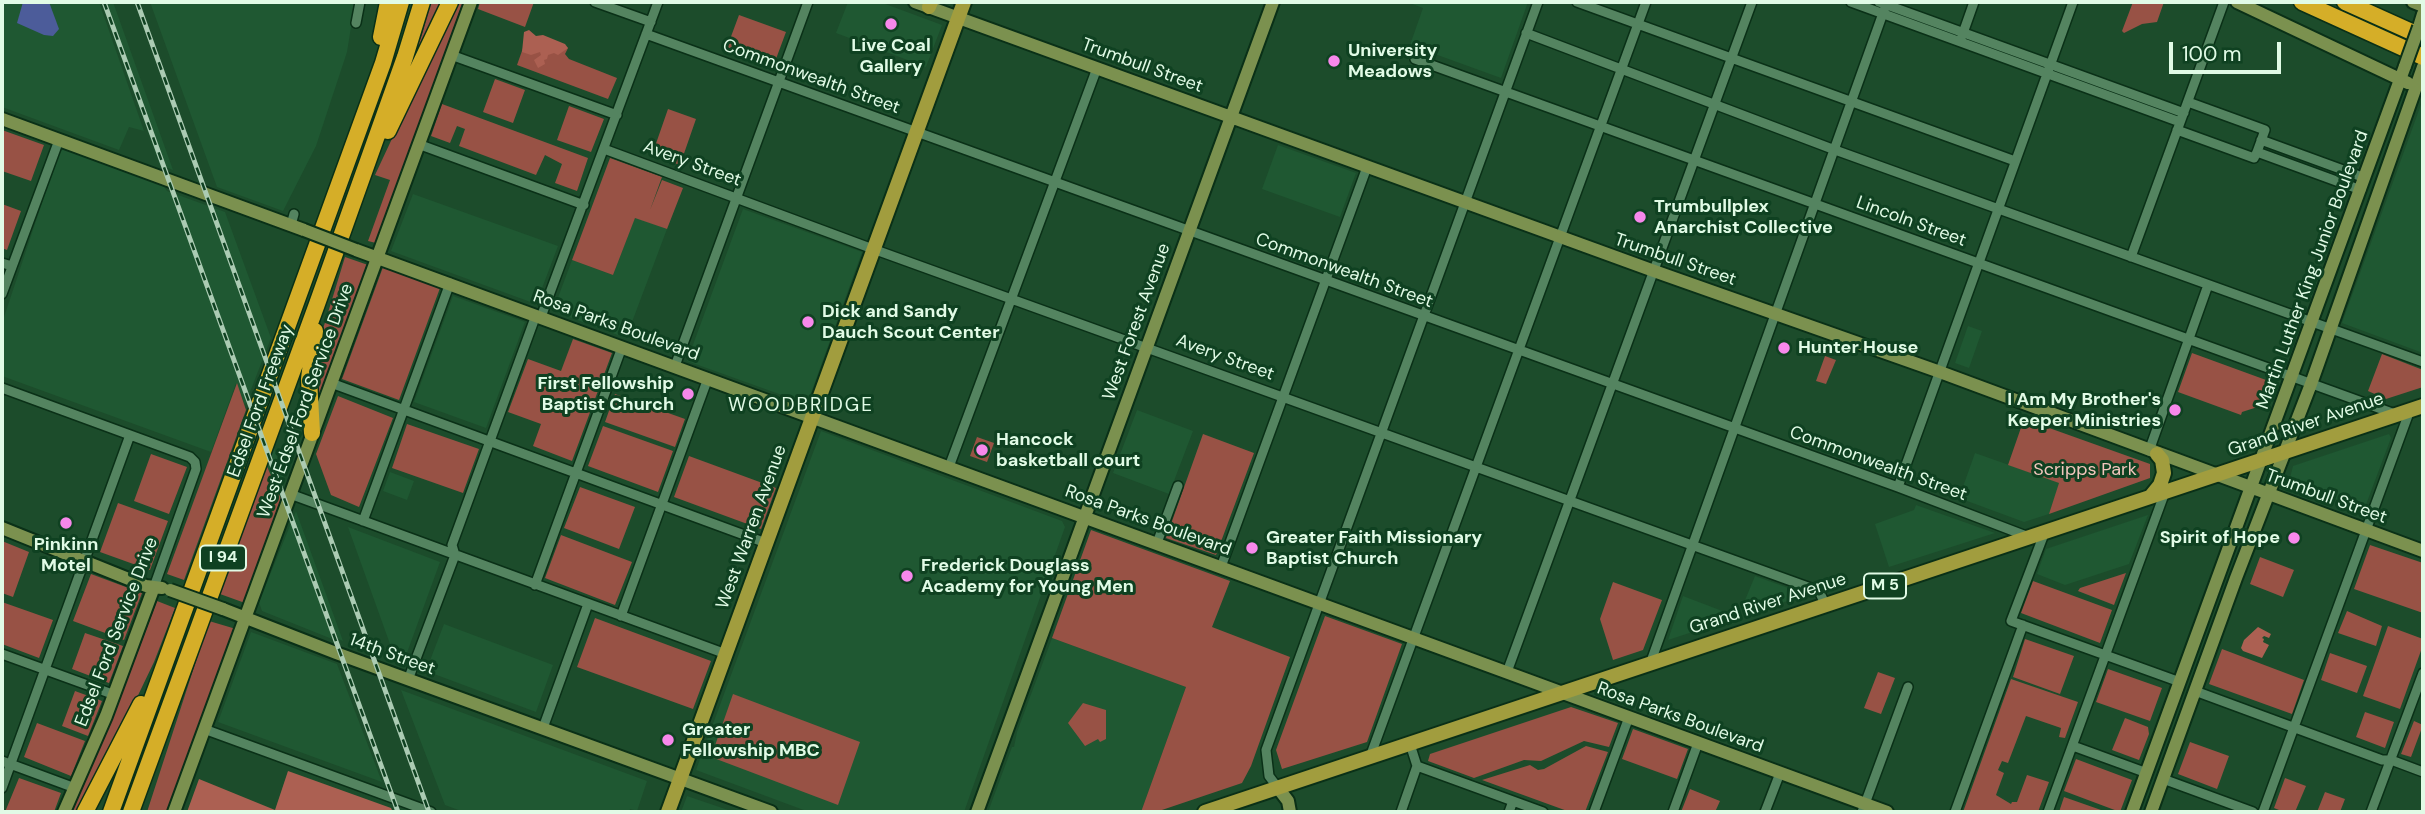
<!DOCTYPE html>
<style>
body{margin:0}
#map{position:relative;width:2425px;height:814px;overflow:hidden;background:#1c4c2b;font-family:"DM Sans",sans-serif}
canvas{display:block}
.frame{position:absolute;inset:0;border:4px solid #e1fbe6;pointer-events:none}
.scale{position:absolute;left:2169px;top:42px;width:112px;height:32px;box-sizing:border-box;border:4px solid #e1fbe6;border-top:0;padding-left:9px;font-size:21px;line-height:24px;white-space:nowrap;color:#e1fbe6;-webkit-text-stroke:5px #0f4121;paint-order:stroke}
</style>
<div id="map">
<canvas width="2425" height="814"></canvas>
<div class="frame"></div>
<div class="scale">100 m</div>
</div>
<script>
const c = document.querySelector('canvas').getContext('2d');
c.lineJoin = 'round';
function paint(path, color) { c.fillStyle = color; c.fill(path, 'evenodd'); }
const shape = rows => new Path2D(rows.map(r => 'M' + r).join(''));
function trace(path, color, width, dash) { c.strokeStyle = color; c.lineWidth = width; c.lineCap = dash ? 'butt' : 'round'; c.setLineDash(dash || []); c.stroke(path); }
function write(font, color, halo, rows, align = 'center') {
  c.font = font + ' "DM Sans",sans-serif'; c.lineWidth = 6; c.setLineDash([]); c.textBaseline = 'middle'; c.strokeStyle = halo; c.fillStyle = color; for (const [text, x, y, turn = 0] of rows) {
    c.save(); c.translate(x, y); c.rotate((+turn || 0) * Math.PI / 180); c.textAlign = isNaN(turn) ? turn : align; if (halo) c.strokeText(text, 0, 0); c.fillText(text, 0, 0); c.restore();
  }
}
paint(shape([
 [2,2,99,2,144,131,129,127,119,150,2,107],
 [101,2,113,2,173,170,160,165],
 [150,2,355,2,347,52,316,146,283,211,217,187],
 [848,2,880,2,942,25,926,67,836,33],
 [1407,2,1528,2,1501,78,1410,45,1423,8],
 [2423,99,2423,353,2342,323],
 [1278,145,1356,173,1340,217,1262,189],
 [63,149,162,184,167,191,225,212,271,338,245,405,236,383,211,452,2,376,2,323,58,155],
 [413,194,558,246,536,304,391,251],
 [743,209,862,252,807,404,687,361],
 [635,217,667,229,626,338,553,311,572,260,613,275],
 [453,296,525,322,486,428,414,402],
 [1968,326,1982,331,1969,368,1955,363],
 [1137,410,1193,431,1169,494,1113,473],
 [821,431,1062,521,1065,527,964,812,809,812,696,770],
 [2389,434,2391,438,2364,510,2289,482,2293,466],
 [274,447,284,479,279,492,266,464],
 [1975,453,2060,483,2049,514,2024,522,1959,498],
 [390,472,414,481,407,500,383,491],
 [1916,505,1995,533,1889,567,1875,524,1914,510],
 [296,511,343,641,331,636,332,639,262,611,259,602],
 [2148,515,2129,564,2065,585,2037,574,2046,549],
 [348,527,440,562,404,661,395,658],
 [1755,576,1802,593,1802,596,1749,614,1741,610],
 [1683,596,1738,617,1668,640],
 [444,624,553,665,536,712,426,671],
 [251,632,337,664,382,782,218,722],
 [1052,638,1186,687,1141,812,988,812,1012,747,1014,747,1017,732],
 [401,690,647,781,637,811,630,809,629,812,464,812,445,805],
 [687,796,734,812,681,812]
]), '#1f5832');
paint(shape([
 [431,2,446,2,406,81,422,34],
 [456,2,463,2,376,243,368,241,390,180,375,175],
 [480,2,534,2,525,27,478,9],
 [2133,2,2164,2,2157,22,2142,24,2124,33,2122,31],
 [739,15,786,32,773,67,726,50],
 [528,34,568,48,565,54,569,59,617,78,608,99,517,65],
 [495,79,525,90,513,123,483,112],
 [442,104,588,158,577,191,555,183,562,164,545,155,536,175,459,146,465,129,457,126,450,143,431,136],
 [569,106,604,119,591,152,557,140],
 [668,109,696,119,680,165,652,155],
 [2,130,44,145,31,181,2,171],
 [610,158,662,177,650,210,662,180,683,188,667,229,635,218,613,275,572,260],
 [2,204,21,211,7,250,2,248],
 [345,257,368,265,315,410,319,342],
 [383,267,440,288,399,400,342,379],
 [573,339,612,353,572,461,533,446,541,424,508,412,528,359,561,371],
 [2192,353,2277,384,2270,403,2242,412,2241,415,2178,392],
 [2382,354,2423,370,2423,387,2386,399,2368,391],
 [1825,356,1836,360,1826,384,1816,381],
 [237,383,246,410,184,580,167,574],
 [615,394,685,419,675,447,605,422],
 [338,396,393,418,359,507,331,495,316,454],
 [2024,419,2150,464,2150,478,2049,514,2059,483,2008,465],
 [407,424,479,449,463,493,392,468],
 [603,426,673,451,658,492,588,466],
 [1203,434,1254,453,1216,555,1166,538],
 [977,437,994,443,987,462,970,456],
 [151,454,187,467,169,514,134,501],
 [689,456,776,488,761,529,674,497],
 [266,464,281,499,245,603,220,594],
 [580,487,635,507,619,549,564,528],
 [118,503,168,521,150,570,100,552],
 [1091,530,1230,581,1212,627,1290,657,1251,766,1242,783,1156,812,1141,812,1186,687,1052,638],
 [561,535,632,562,615,605,545,578],
 [2,541,29,552,13,597,2,593],
 [2370,545,2423,563,2423,613,2354,589],
 [2260,557,2294,570,2283,597,2250,584],
 [2126,573,2114,605,2078,591,2080,588],
 [91,574,142,593,124,640,73,621],
 [2033,581,2112,610,2100,643,2021,613],
 [1613,582,1662,600,1643,650,1613,660,1600,619],
 [157,601,175,608,154,662,82,812,72,812,131,670],
 [2,602,53,620,39,658,2,644],
 [2347,611,2382,626,2376,646,2338,633],
 [1325,616,1402,644,1367,742,1282,769,1276,750],
 [595,618,711,661,693,709,577,667],
 [209,621,236,629,169,812,147,812],
 [2388,626,2423,639,2423,645,2400,709,2363,696],
 [85,633,123,646,109,683,72,669],
 [2025,639,2074,656,2060,694,2013,677],
 [2222,649,2304,680,2292,714,2209,684],
 [2330,653,2367,666,2357,693,2321,680],
 [2108,669,2162,688,2150,721,2096,702],
 [1878,672,1895,678,1881,714,1864,708],
 [2011,679,2078,702,2065,738,2059,737,2061,728,2026,716,2008,763,2002,761,1998,770,2004,773,1996,795,2011,804,2012,802,2017,802,2027,775,2049,782,2038,812,1963,812],
 [75,691,102,701,88,736,62,726],
 [733,694,860,742,838,805,711,757],
 [1083,703,1106,710,1106,739,1100,742,1098,739,1085,746,1068,723],
 [1571,707,1618,723,1609,747,1584,741,1541,761,1524,760,1474,778,1428,761,1430,754],
 [2365,712,2394,722,2385,748,2356,737],
 [2125,718,2148,727,2149,734,2139,760,2112,750],
 [2414,721,2423,725,2411,757,2401,754],
 [37,723,85,741,71,776,24,757],
 [1633,729,1688,749,1677,779,1622,759],
 [2190,742,2229,756,2217,789,2178,774],
 [1586,746,1608,752,1585,812,1570,812,1482,780,1530,765,1538,770,1544,769],
 [2076,759,2132,780,2120,812,2064,791],
 [19,778,61,793,54,812,5,812],
 [2285,778,2306,786,2295,812,2284,812,2274,808],
 [1690,789,1720,801,1715,812,1681,812],
 [2325,792,2345,799,2340,812,2317,812],
 [2064,797,2101,810,2100,812,2059,812]
]), '#985245');
paint(shape([
 [529,30,536,36,543,35,565,44,568,48,558,55,554,53,548,55,547,59,544,60,545,64,538,68,534,60,541,55,540,52,531,55,522,52,524,32],
 [2258,627,2271,634,2269,638,2264,636,2262,638,2264,639,2263,642,2269,645,2262,658,2243,651,2241,648,2244,640],
 [288,771,391,808,393,812,187,812,199,779,275,810]
]), '#ac6052');
paint(shape([
 [23,2,49,2,59,29,53,36,44,35,17,23]
]), '#4c5c9a');
const street = shape([
 [595,2,651,22],
 [1577,2,2015,161],
 [1851,2,2180,122],
 [1879,2,2184,113],
 [356,23,360,2],
 [1526,33,1835,150,2423,362],
 [646,34,1898,487,2029,537],
 [1962,36,1974,2],
 [451,55,617,115],
 [1415,59,2395,414],
 [2177,130,2254,158,2257,152,2265,130,2188,102],
 [2261,140,2365,178],
 [418,144,584,205],
 [604,149,873,249,1819,591,1826,606],
 [2257,152,2361,190],
 [291,225,294,214],
 [2131,257,2224,2],
 [2,263,12,266],
 [2,294,59,140],
 [541,317,658,2],
 [675,366,808,2],
 [331,383,766,543],
 [2,388,190,457,195,462,196,469,154,587],
 [2149,451,2208,285],
 [949,467,1097,68],
 [1898,487,2073,2],
 [290,494,726,654],
 [363,521,450,283],
 [2044,534,2011,621,2180,682],
 [1157,543,1178,486],
 [1221,567,1367,167],
 [535,585,622,347],
 [621,616,708,378],
 [2,654,115,695],
 [1650,664,1887,2],
 [1507,672,1752,2],
 [408,680,452,563,455,555,452,545,536,315],
 [2195,691,2382,760,2391,760,2423,772],
 [543,728,588,604],
 [204,729,431,812],
 [1410,744,1417,766,1543,812],
 [2073,746,2147,773],
 [1370,757,1646,2],
 [2,761,75,788],
 [2163,779,2253,812],
 [2,788,130,435],
 [1278,788,1269,776,1266,750,1538,2],
 [1401,812,1417,766],
 [1509,812,1513,801],
 [1594,812,1629,717],
 [1673,812,1698,743],
 [1765,812,1780,773],
 [1862,812,1908,687],
 [1955,812,2023,625],
 [2048,812,2165,492],
 [2263,812,2410,410],
 [2371,812,2423,673]
]);
const secondary = shape([
 [915,2,1654,271,1940,372,2423,551],
 [2237,2,2408,83],
 [2413,2,2423,6],
 [2419,27,2423,14],
 [2,119,304,230],
 [356,250,1887,812],
 [2,528,146,586,162,588],
 [223,609,336,653,771,812],
 [1278,788,1288,801,1290,812],
 [64,812,106,716,154,587],
 [174,812,471,2],
 [977,812,1273,2],
 [2132,812,2405,66],
 [2151,812,2236,578,2311,384,2423,67]
]);
const primary = shape([
 [929,7,931,2],
 [2151,496,2160,485,2164,473,2162,460,2157,454],
 [668,812,964,2],
 [1205,812,2423,406]
]);
const highway = shape([
 [2302,2,2423,57],
 [2345,2,2423,37],
 [381,37,388,2],
 [388,131,450,2],
 [312,433,309,379,315,331],
 [85,812,141,704],
 [111,812,383,63,401,2],
 [131,812,317,304,405,57,422,2]
]);
trace(street, '#0a3017', 12);
trace(secondary, '#0a3017', 16);
trace(primary, '#0a3017', 18);
trace(highway, '#0a3017', 19);
trace(street, '#548460', 9);
trace(secondary, '#7b914f', 12);
trace(primary, '#a19d3e', 14);
trace(highway, '#d5ae28', 16);
const rail = shape([
 [104,2,398,812],
 [137,2,429,812]
]);
trace(rail, '#abcbb3', 5);
trace(rail, '#0f4121', 2.5, [8]);
const secondaryBridge = shape([
 [2405,66,2419,27],
 [304,230,356,250],
 [170,590,223,609]
]);
trace(secondaryBridge, '#0a3017', 16, []);
trace(secondaryBridge, '#7b914f', 12);
for (const [x, y, r, color] of [
 [891,24,7,"#f788eb"],
 [1334,61,7,"#f788eb"],
 [1640,217,7,"#f788eb"],
 [808,322,7,"#f788eb"],
 [1784,348,7,"#f788eb"],
 [688,394,7,"#f788eb"],
 [2175,410,7,"#f788eb"],
 [982,450,7,"#f788eb"],
 [66,523,7,"#f788eb"],
 [2294,538,7,"#f788eb"],
 [1252,548,7,"#f788eb"],
 [907,576,7,"#f788eb"],
 [668,740,7,"#f788eb"]
]) { const dot = new Path2D(); dot.arc(x, y, r, 0, 2 * Math.PI); c.fillStyle = color; c.fill(dot); trace(dot, '#0f4121', 2.5); }
for (const [x, y, w] of [
 [223,558,46],
 [1885,586,42]
]) { const box = new Path2D(); box.roundRect(x - w / 2, y - 12.5, w, 25, 5); c.fillStyle = '#0f4121'; c.fill(box); trace(box, '#e1fbe6', 2); }
write('bold 16px', '#e1fbe6', null, [
 ["I 94",223,558],
 ["M 5",1885,586]
]);
write('bold 18px', '#e1fbe6', '#0f4121', [
 ["Live Coal",891,46,"center"],
 ["Gallery",891,67,"center"],
 ["University",1348,51],
 ["Meadows",1348,72],
 ["Trumbullplex",1654,207],
 ["Anarchist Collective",1654,228],
 ["Dick and Sandy",822,312],
 ["Dauch Scout Center",822,333],
 ["Hunter House",1798,348],
 ["First Fellowship",674,384,"right"],
 ["Baptist Church",674,405,"right"],
 ["I Am My Brother's",2161,400,"right"],
 ["Keeper Ministries",2161,421,"right"],
 ["Hancock",996,440],
 ["basketball court",996,461],
 ["Greater Faith Missionary",1266,538],
 ["Baptist Church",1266,559],
 ["Spirit of Hope",2280,538,"right"],
 ["Pinkinn",66,545,"center"],
 ["Motel",66,566,"center"],
 ["Frederick Douglass",921,566],
 ["Academy for Young Men",921,587],
 ["Greater",682,730],
 ["Fellowship MBC",682,751]
], 'left');
write('18px', '#e1fbe6', '#0f4121', [
 ["Trumbull Street",1142,66,20],
 ["Commonwealth Street",811,77,20],
 ["Avery Street",692,164,20],
 ["Lincoln Street",1911,222,20],
 ["Trumbull Street",1675,260,19],
 ["Martin Luther King Junior Boulevard",2313,270,-70],
 ["Commonwealth Street",1344,271,20],
 ["West Forest Avenue",1137,322,-70],
 ["Rosa Parks Boulevard",616,326,20],
 ["Avery Street",1225,358,20],
 ["Edsel Ford Freeway",261,401,-70],
 ["West Edsel Ford Service Drive",306,401,-70],
 ["Grand River Avenue",2306,425,-19],
 ["Commonwealth Street",1878,464,20],
 ["Trumbull Street",2326,497,20],
 ["Rosa Parks Boulevard",1148,521,20],
 ["West Warren Avenue",752,527,-70],
 ["Grand River Avenue",1768,604,-18],
 ["Edsel Ford Service Drive",117,632,-69],
 ["14th Street",392,655,20],
 ["Rosa Parks Boulevard",1680,718,20]
]);
write('18px', '#f3c6bd', '#0f4121', [
 ["Scripps Park",2085,470]
]);
c.letterSpacing = '2px';
write('19px', '#e1fbe6', '#0f4121', [
 ["WOODBRIDGE",801,406]
]);
c.letterSpacing = '0px';
</script>
